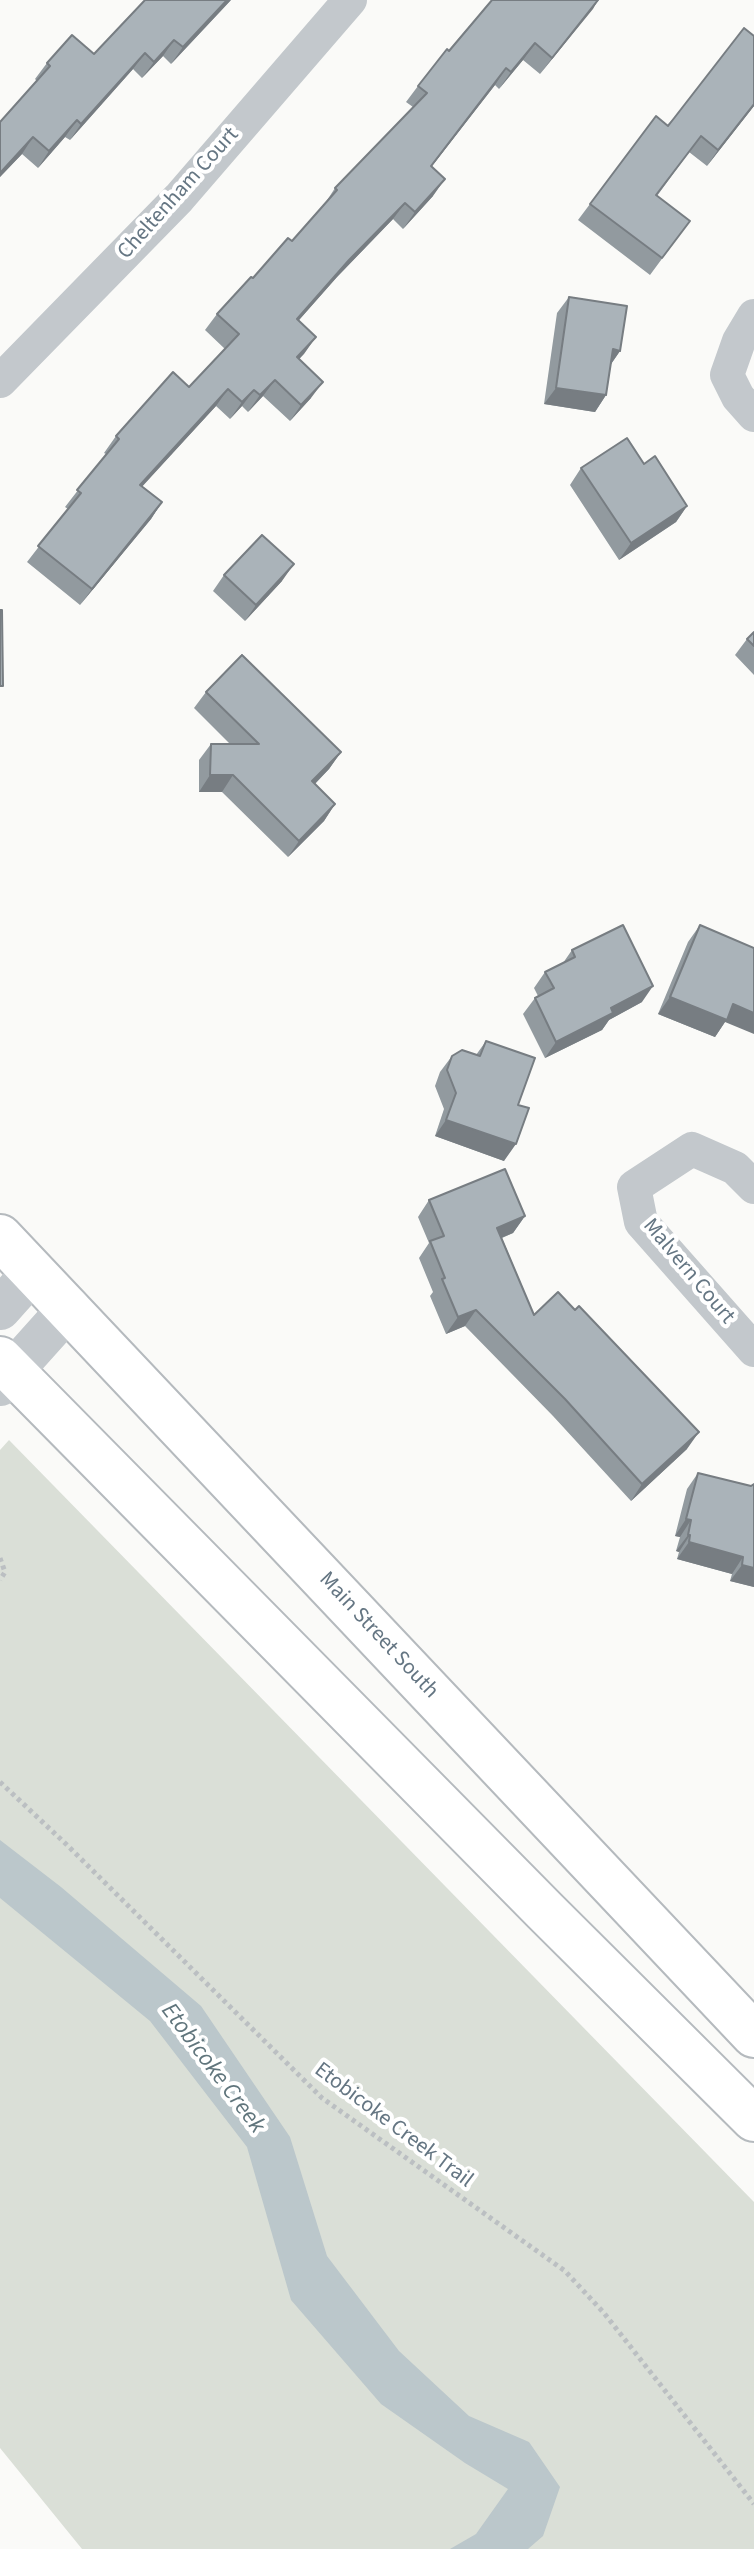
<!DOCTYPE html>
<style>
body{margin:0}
canvas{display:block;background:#fafaf8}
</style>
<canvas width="754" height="2549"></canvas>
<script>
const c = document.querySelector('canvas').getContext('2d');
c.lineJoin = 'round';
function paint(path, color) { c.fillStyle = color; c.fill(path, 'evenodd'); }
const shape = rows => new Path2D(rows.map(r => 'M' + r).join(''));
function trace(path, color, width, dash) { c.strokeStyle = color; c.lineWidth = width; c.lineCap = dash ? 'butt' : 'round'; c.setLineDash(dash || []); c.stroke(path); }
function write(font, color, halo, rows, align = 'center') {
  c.font = font + ' "Source Sans 3",sans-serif'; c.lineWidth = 8; c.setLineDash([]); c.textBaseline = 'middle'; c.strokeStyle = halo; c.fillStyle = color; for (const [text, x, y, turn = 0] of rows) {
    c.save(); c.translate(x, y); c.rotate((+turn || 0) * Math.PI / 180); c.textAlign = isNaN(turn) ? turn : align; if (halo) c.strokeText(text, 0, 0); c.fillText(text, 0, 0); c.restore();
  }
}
paint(shape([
 [9,1440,754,2202,754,2549,82,2549,0,2448,0,1450]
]), '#dadfd7');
paint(shape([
 [0,1840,61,1887,201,2006,290,2137,327,2256,399,2351,469,2416,529,2442,560,2487,543,2536,528,2549,450,2549,476,2534,508,2489,465,2463,381,2404,291,2300,247,2147,150,2021,0,1898]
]), '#bbc7cb');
const primary = shape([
 [0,1237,754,2035],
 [0,1359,545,1911,754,2119]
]);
trace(primary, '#b5babe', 48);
trace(shape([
 [0,1558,5,1572,0,1580],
 [0,1782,67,1845,322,2098,565,2271,604,2313,754,2504]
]), '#bbbfc2', 5, [4, 4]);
trace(shape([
 [754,316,739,341,727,375,738,397,754,415],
 [0,381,179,198,350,0],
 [754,1187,735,1168,692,1149,634,1187,641,1222,754,1350]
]), '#c3c8cc', 34);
trace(shape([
 [0,1309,33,1272],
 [0,1385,69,1308]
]), '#c3c8cc', 42);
trace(primary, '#fff', 44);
paint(shape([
 [231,0,171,64,163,56,142,78,133,69,70,140,65,137,38,168,22,154,0,177,0,122,37,81,35,79,47,63,94,54],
 [492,0,599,0,540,74,523,60,499,89,495,85,431,167,433,196,403,229,393,219,337,277,298,321,316,337,299,359,311,398,290,421,263,396,248,412,242,406,230,419,216,406,142,486,162,502,151,519,80,605,27,562,68,509,65,507,106,454,104,453,116,436,189,387,225,349,205,330,217,314,292,241,324,205,335,188,413,107,406,102,418,86],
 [754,36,754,106,707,166,689,152,657,196,678,237,650,275,578,220,590,204],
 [569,297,620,351,611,364,606,395,595,412,544,404,557,313],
 [644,464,687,506,676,522,619,560,570,485,581,468],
 [224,575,282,581,245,621,213,591],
 [754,632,754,675,735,655,747,639],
 [206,692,341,752,329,769,315,784,335,804,324,821,288,857,222,792,199,792,199,760,211,744,230,744,194,708],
 [700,925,725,1022,715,1037,658,1014,688,942],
 [572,950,642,1002,609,1020,602,1030,545,1058,523,1014,535,998,538,996,534,988,545,972,563,963],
 [486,1041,518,1105,504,1161,435,1136,444,1109,435,1086,440,1072,452,1056,476,1055],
 [429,1200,525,1216,513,1233,502,1238,534,1315,687,1449,631,1501,553,1416,465,1326,446,1334,430,1296,433,1292,419,1258,429,1243,418,1217],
 [698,1473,751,1486,754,1587,730,1581,732,1574,677,1559,679,1552,676,1551,680,1537,675,1536,687,1489]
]), '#929a9f');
paint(shape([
 [227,0,231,0,171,64,183,47],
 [598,0,593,9,540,74,552,58],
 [174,40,163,56,142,78,154,62],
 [535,43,523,60,499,89,511,72],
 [145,53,133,69,70,140,81,124],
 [506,68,495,85,419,183,431,166],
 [754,104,754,106,707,166,718,150],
 [77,120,65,137,38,168,49,151],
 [33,137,22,154,0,177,0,173],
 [445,179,433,196,403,229,415,212],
 [405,203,393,219,337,277,285,336,297,319,349,260],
 [316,337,304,354,285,374,297,357],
 [613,349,620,351,609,367],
 [275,380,263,396,248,412,260,395],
 [323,382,311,398,290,421,301,405],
 [556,388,606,395,595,412,544,404],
 [228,389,216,406,129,501,140,485],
 [254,390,242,406,230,419,242,402],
 [162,502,151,519,80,605,92,589],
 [687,506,676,522,619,560,631,543],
 [294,564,282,581,245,621,256,605],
 [341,752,329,769,301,798,312,781],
 [210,775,233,775,222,792,199,792],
 [335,804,324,821,288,857,299,841],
 [653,986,642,1002,609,1020,602,1030,545,1058,556,1042,611,1008],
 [670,997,733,1004,754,1013,754,1034,725,1022,715,1037,658,1014],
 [446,1120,516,1144,504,1161,435,1136],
 [525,1216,513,1233,486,1244,497,1228],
 [476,1310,465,1326,446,1334,458,1317],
 [699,1432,687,1449,631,1501,642,1484],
 [686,1519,691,1520,680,1537,675,1536],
 [688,1535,690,1535,679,1552,676,1551],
 [689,1542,743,1557,732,1574,677,1559],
 [742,1565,754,1568,754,1587,730,1581]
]), '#777d82');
const building = shape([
 [145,0,227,0,183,47,174,40,154,62,145,53,81,124,77,120,49,151,33,137,0,173,0,122,50,66,47,63,72,35,94,54,145,0],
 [492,0,598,0,552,58,535,43,511,72,506,68,431,166,445,179,415,212,405,203,349,260,297,319,316,337,297,357,323,382,301,405,275,380,260,395,254,390,242,402,228,389,140,485,162,502,92,589,38,546,81,493,77,490,119,439,116,436,173,372,189,387,239,334,217,314,251,277,253,278,288,238,292,241,337,190,335,188,427,93,418,86,447,49,449,51,492,0],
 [744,28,754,36,754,104,718,150,701,136,656,195,690,221,662,258,590,204,656,116,668,126,744,28],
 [569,297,627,306,620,351,613,349,606,395,556,388,569,297],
 [627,438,644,464,655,456,687,506,631,543,581,468,627,438],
 [262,535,294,564,256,605,224,575,262,535],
 [0,610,2,610,3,686,0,686,0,610],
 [754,632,754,646,747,639,754,632],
 [242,655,341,752,312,781,335,804,299,841,233,775,210,775,211,744,259,744,206,692,242,655],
 [623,925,653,986,611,1008,613,1013,556,1042,535,998,554,988,545,972,575,957,572,950,623,925],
 [700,925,754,948,754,1013,733,1004,727,1020,670,997,700,925],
 [486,1041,535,1058,518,1105,529,1108,516,1144,446,1120,456,1093,447,1070,452,1056,462,1050,480,1056,486,1041],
 [505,1169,525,1216,497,1228,534,1315,558,1292,575,1310,579,1306,699,1432,642,1484,565,1399,476,1310,458,1317,442,1279,445,1278,430,1241,444,1236,429,1200,505,1169],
 [698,1473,751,1486,754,1484,754,1568,742,1565,743,1557,689,1542,690,1535,688,1535,691,1520,686,1519,698,1473]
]);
paint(building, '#aab3b9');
trace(building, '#777d82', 2);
write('22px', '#657683', '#fff', [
 ["Cheltenham Court",179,194,-48],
 ["Malvern Court",688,1272,50],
 ["Main Street South",378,1636,47],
 ["Etobicoke Creek Trail",393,2126,37]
]);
write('italic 24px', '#60757c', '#fff', [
 ["Etobicoke Creek",212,2069,53]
]);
</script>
